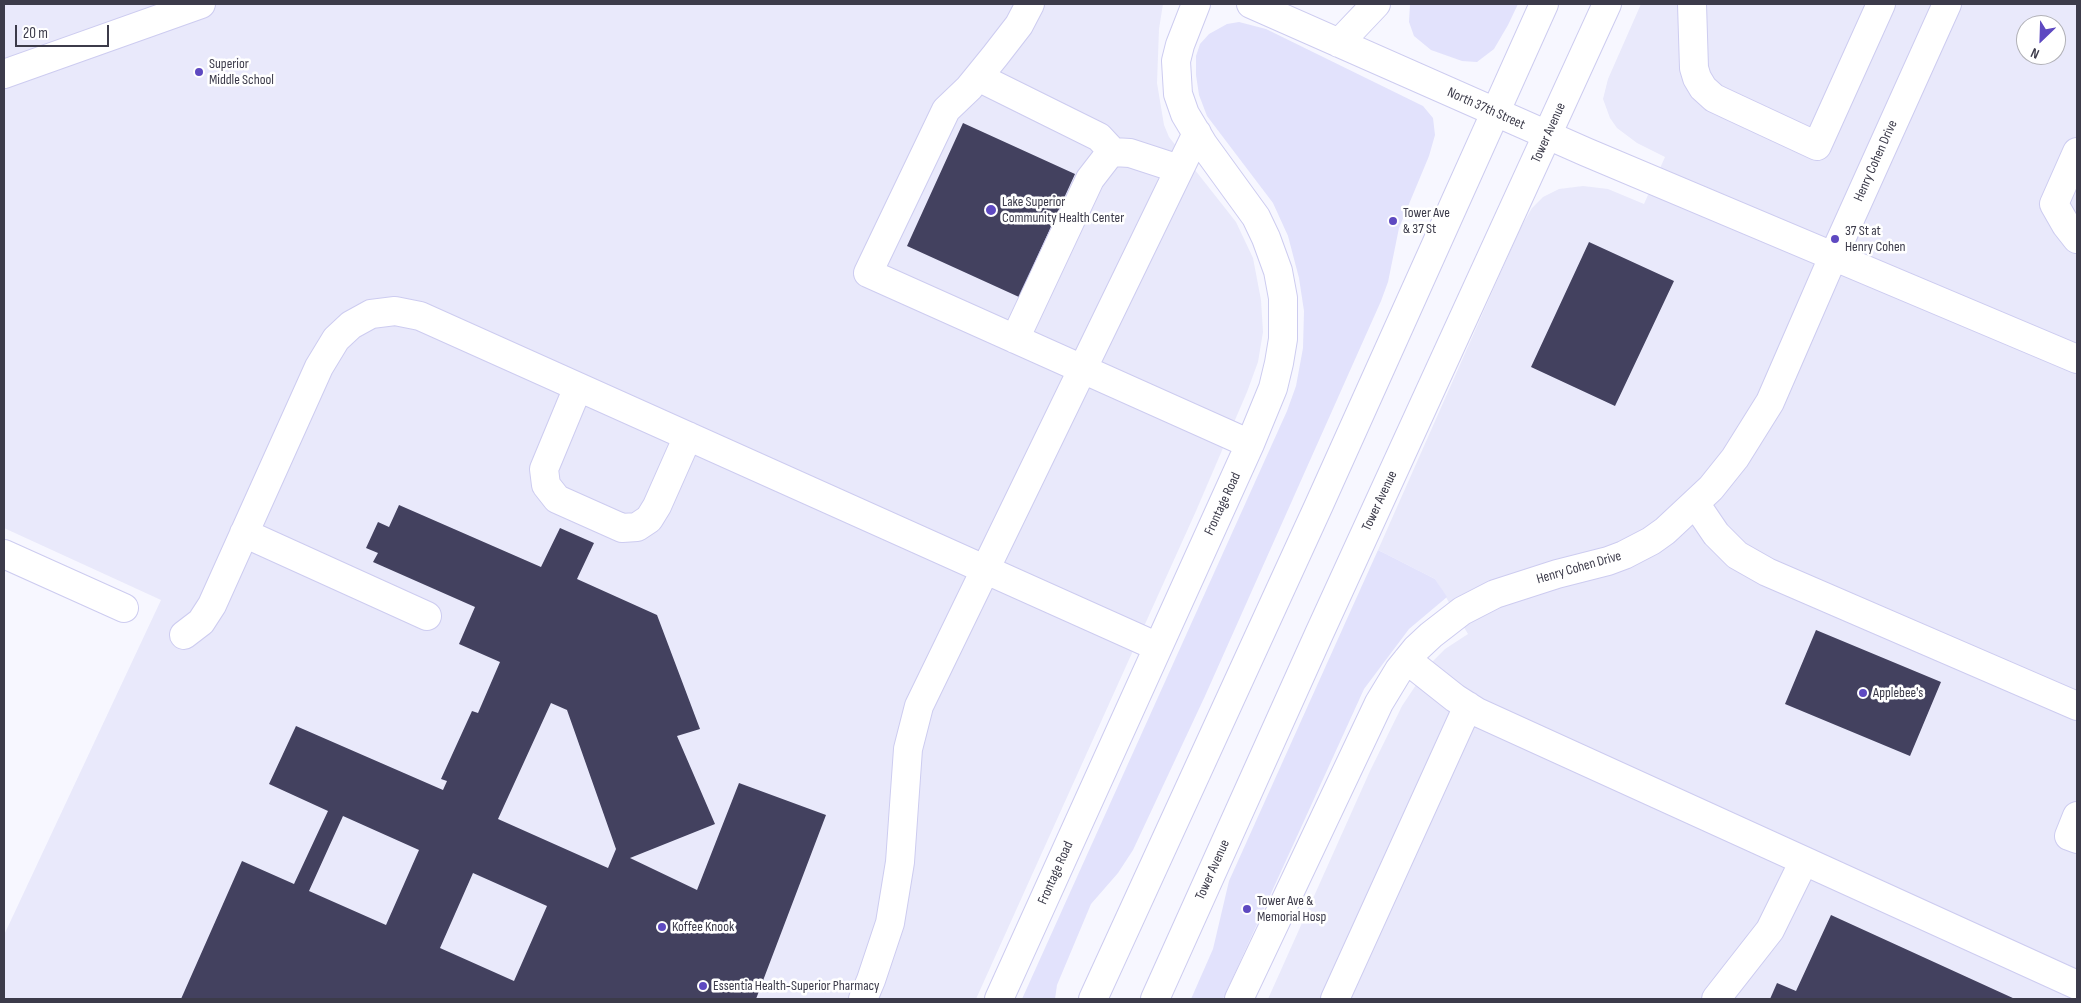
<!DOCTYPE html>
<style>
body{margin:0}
#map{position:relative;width:2081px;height:1003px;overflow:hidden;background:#f7f7ff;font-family:"Sofia Sans Condensed",sans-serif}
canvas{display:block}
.frame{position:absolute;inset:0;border:5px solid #3c3b4a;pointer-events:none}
.north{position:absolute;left:2016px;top:15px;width:50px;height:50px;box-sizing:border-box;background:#fff;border:1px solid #b1b1b7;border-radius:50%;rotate:204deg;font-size:14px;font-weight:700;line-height:20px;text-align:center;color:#3c3b4a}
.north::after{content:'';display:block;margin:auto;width:18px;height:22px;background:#5e49c1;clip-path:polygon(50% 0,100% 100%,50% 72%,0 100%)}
.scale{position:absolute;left:15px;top:25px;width:94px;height:22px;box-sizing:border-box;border:2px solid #3c3b4a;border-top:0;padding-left:6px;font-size:15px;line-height:18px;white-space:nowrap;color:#3c3b4a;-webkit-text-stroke:4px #fff;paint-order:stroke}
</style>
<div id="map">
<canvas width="2081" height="1003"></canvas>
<div class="frame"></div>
<div class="north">N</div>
<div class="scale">20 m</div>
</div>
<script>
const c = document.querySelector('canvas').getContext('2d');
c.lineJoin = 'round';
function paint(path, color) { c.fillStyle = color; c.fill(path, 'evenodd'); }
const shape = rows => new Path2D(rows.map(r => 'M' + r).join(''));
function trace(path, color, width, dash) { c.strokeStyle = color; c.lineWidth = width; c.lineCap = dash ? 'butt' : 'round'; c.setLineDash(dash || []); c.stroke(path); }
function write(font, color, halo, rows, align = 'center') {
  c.font = font + ' "Sofia Sans Condensed",sans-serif'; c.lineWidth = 5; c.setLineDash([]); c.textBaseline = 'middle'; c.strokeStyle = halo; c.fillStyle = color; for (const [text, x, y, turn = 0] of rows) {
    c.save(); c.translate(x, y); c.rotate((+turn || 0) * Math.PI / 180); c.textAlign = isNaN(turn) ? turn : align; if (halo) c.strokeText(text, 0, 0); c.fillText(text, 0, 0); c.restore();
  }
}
paint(shape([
 [4,4,1163,4,1159,29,1157,83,1164,125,1169,137,1236,222,1253,258,1261,300,1263,332,1258,362,1247,392,1196,511,976,999,4,999,4,935,161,600,4,528],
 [1641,4,2077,4,2077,999,1268,999,1370,771,1402,706,1430,664,1445,649,1468,634,1435,579,1378,550,1520,229,1532,208,1543,197,1559,189,1583,186,1608,189,1644,204,1665,157,1637,143,1617,128,1610,118,1603,99,1608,79],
 [2026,25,2056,25,2056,55,2026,55]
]), '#e9e9fb');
paint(shape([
 [1410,4,1518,4,1508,25,1494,49,1477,62,1462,61,1431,50,1414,36,1409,22],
 [1239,22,1266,29,1423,106,1433,118,1435,135,1429,156,1399,228,1388,282,1381,301,1205,696,1133,850,1118,873,1091,904,1057,985,1055,999,1022,999,1287,411,1296,386,1303,348,1304,311,1299,278,1288,236,1273,203,1207,116,1199,95,1196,75,1196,56,1200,44,1209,34,1227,24],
 [1378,550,1435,579,1447,597,1409,629,1364,689,1223,999,1191,999,1213,949,1229,881]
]), '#e2e2fc');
paint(shape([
 [963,123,1075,174,1019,297,907,246],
 [1589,242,1674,281,1615,406,1531,367],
 [399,505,541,567,560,528,594,543,577,579,657,615,700,729,677,736,715,824,630,858,697,890,739,783,826,815,756,999,181,999,242,861,294,884,328,811,269,784,296,726,443,790,447,781,441,779,472,711,478,713,500,662,459,644,475,607,373,562,378,553,366,548,378,522,389,527],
 [551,703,567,710,616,849,608,868,498,819],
 [343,816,419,850,386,925,309,891],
 [473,873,547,906,514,981,440,948],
 [1816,630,1941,682,1910,756,1785,704],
 [1831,915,2015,999,1770,999,1777,983,1796,991]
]), '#43415f');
const minor = shape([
 [1030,4,1019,25,995,56,969,88,946,110,868,273,1250,444],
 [1251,4,1586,152,2077,359],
 [1692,4,1694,68,1697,78,1703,88,1714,98,1731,106,1817,146,1881,4],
 [1339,43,1376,4],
 [4,74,201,4],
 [978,77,1099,137,1113,152],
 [2077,152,2054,204,2066,225,2077,239],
 [1015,339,1090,179,1107,157,1113,152,1130,153,1179,169],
 [578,387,544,469,546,485,557,499,622,528,637,527,649,519,657,506,688,436],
 [1695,503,1716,534,1737,555,1767,572,2077,706],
 [244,533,427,616],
 [4,554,124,608],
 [184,635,201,622,212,605,319,367,336,339,351,325,371,314,395,311,420,316,1158,647],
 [1407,660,1455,698,1477,712,2077,985],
 [2077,816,2069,836,2077,839],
 [863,999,871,980,890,923,900,862,908,749,919,706,1197,133],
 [999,999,1250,444,1273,388,1279,363,1283,339,1283,298,1278,271,1266,238,1256,217,1203,144,1185,114,1178,94,1176,61,1180,45,1196,4],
 [1239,999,1379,703,1399,670,1416,649,1431,635,1462,611,1495,594,1557,574,1608,561,1624,555,1651,541,1665,531,1711,488,1735,458,1770,402,1833,257,1947,4],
 [1335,999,1468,706],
 [1716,999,1770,930,1804,861]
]);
const major = shape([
 [1093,999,1319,505,1544,4],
 [1155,999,1319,634,1607,4]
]);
trace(minor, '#cdccf0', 30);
trace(major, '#cdccf0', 30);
trace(minor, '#fff', 28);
trace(major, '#fff', 28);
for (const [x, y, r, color] of [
 [199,72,5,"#5e49c1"],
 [991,210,6,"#5e49c1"],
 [1393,221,5,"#5e49c1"],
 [1835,239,5,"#5e49c1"],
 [1863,693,5,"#5e49c1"],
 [1247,909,5,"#5e49c1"],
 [662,927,5,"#5e49c1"],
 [703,986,5,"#5e49c1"]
]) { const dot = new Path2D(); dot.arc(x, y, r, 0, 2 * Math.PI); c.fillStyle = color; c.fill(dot); trace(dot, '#fff', 2); }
write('14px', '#3c3b4a', '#fff', [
 ["Superior",209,64],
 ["Middle School",209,80],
 ["Lake Superior",1002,202],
 ["Community Health Center",1002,218],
 ["Tower Ave",1403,213],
 ["& 37 St",1403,229],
 ["37 St at",1845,231],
 ["Henry Cohen",1845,247],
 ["Applebee's",1873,693],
 ["Tower Ave &",1257,901],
 ["Memorial Hosp",1257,917],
 ["Koffee Knook",672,927],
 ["Essentia Health-Superior Pharmacy",713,986]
], 'left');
write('14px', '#3c3b4a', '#fff', [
 ["North 37th Street",1486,109,24],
 ["Tower Avenue",1549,133,-66],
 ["Henry Cohen Drive",1876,161,-66],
 ["Tower Avenue",1380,501,-65],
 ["Frontage Road",1223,504,-65],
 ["Henry Cohen Drive",1579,568,-16],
 ["Tower Avenue",1213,870,-66],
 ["Frontage Road",1056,873,-66]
]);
</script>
